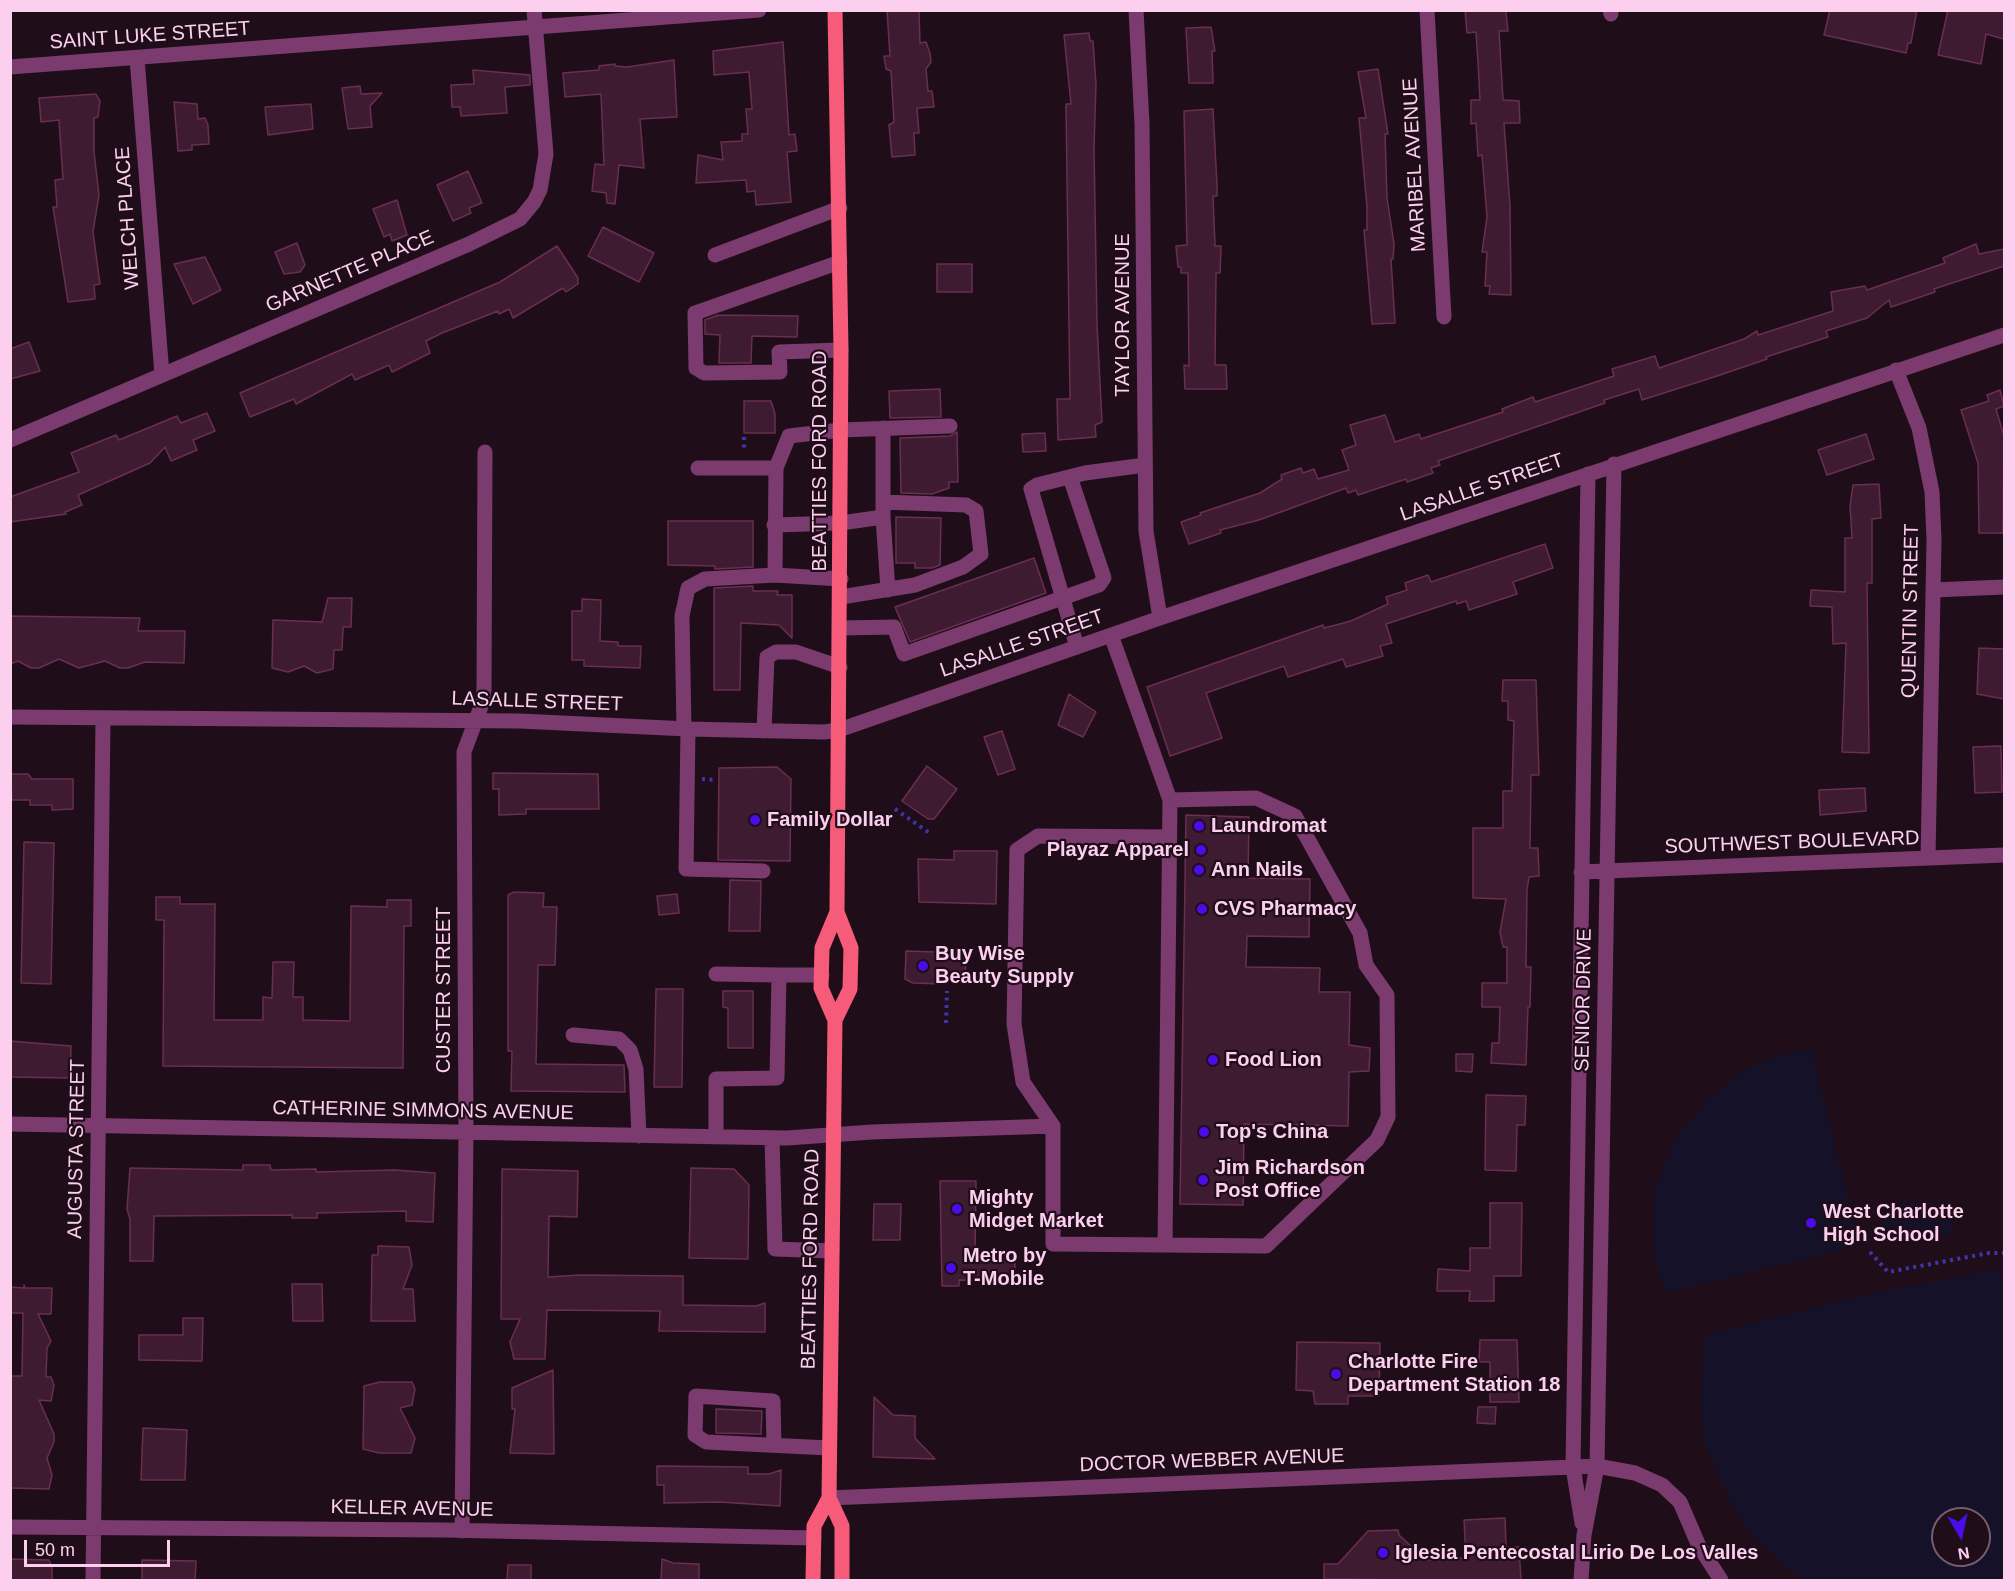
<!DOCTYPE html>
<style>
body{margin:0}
#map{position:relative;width:2015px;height:1591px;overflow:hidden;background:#1f0e19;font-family:Arial,sans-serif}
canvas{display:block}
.frame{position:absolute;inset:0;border:12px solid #fccfef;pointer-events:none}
.north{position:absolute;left:1931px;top:1507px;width:60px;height:60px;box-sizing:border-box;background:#1f0e19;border:2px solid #775b6f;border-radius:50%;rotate:171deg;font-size:16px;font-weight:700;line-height:24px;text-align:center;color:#fccfef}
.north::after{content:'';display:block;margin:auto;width:21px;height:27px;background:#4a0dea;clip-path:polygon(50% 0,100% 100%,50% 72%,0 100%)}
.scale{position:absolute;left:24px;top:1540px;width:146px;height:27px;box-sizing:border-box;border:3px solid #fccfef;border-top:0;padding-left:8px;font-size:18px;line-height:21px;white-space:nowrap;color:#fccfef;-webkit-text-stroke:4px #1f0e19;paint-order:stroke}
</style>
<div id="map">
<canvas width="2015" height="1591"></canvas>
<div class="frame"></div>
<div class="north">N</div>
<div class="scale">50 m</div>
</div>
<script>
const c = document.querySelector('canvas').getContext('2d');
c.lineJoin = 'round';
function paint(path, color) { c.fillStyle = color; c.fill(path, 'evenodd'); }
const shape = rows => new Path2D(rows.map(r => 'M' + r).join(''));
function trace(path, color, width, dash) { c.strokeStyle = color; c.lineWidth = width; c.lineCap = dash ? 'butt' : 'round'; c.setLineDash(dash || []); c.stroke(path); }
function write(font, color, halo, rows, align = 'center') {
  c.font = font + ' Arial,sans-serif'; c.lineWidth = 4.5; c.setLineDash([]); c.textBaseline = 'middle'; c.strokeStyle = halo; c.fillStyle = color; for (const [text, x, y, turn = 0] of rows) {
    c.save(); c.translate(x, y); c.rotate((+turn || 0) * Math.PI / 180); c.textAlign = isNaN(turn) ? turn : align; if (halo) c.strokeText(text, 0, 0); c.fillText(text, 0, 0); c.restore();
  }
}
paint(shape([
 [1811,1048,1856,1233,1846,1249,1665,1293,1655,1259,1653,1222,1655,1187,1674,1141,1708,1098,1745,1070,1779,1056],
 [1952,1202,1952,1235,1882,1235,1882,1203],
 [1995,1270,2004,1276,2004,1580,1807,1580,1790,1572,1750,1533,1723,1487,1705,1443,1700,1399,1705,1335,1877,1292],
 [1943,1519,1979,1519,1979,1555,1943,1555]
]), '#151129');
const building = shape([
 [887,10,919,10,920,43,926,42,930,53,931,62,926,69,928,91,932,91,934,107,917,108,919,133,914,133,915,155,892,157,889,125,894,122,891,71,886,69,884,56,890,56,887,10],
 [1465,10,1505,10,1506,13,1508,31,1499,31,1503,100,1519,101,1520,123,1504,123,1510,206,1511,295,1489,294,1490,286,1485,286,1487,252,1482,252,1487,217,1482,155,1478,156,1476,123,1471,124,1471,100,1480,100,1478,62,1476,32,1467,33,1465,10],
 [1830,10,1917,10,1911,43,1908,43,1906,53,1824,35,1830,10],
 [1948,10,2004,10,2004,39,1986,34,1981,64,1938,55,1948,10],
 [1211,27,1215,51,1212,51,1213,83,1189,83,1186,28,1211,27],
 [1089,33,1090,41,1093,41,1096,84,1094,147,1097,325,1102,422,1095,425,1096,437,1058,440,1057,399,1070,399,1066,104,1071,104,1064,35,1089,33],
 [783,42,789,135,795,134,797,151,787,152,791,202,756,205,755,191,747,192,746,180,696,183,698,155,723,160,721,142,742,141,742,134,748,134,746,109,752,109,749,72,714,75,713,51,783,42],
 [674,60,677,117,640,119,644,168,619,165,615,204,607,203,606,193,592,191,595,164,604,165,601,94,565,97,563,73,599,70,599,66,615,64,615,66,627,67,674,60],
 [1378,69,1388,134,1385,134,1387,198,1394,244,1393,259,1391,259,1395,323,1372,324,1364,230,1367,230,1367,207,1359,118,1366,118,1358,72,1378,69],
 [473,70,530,75,530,85,505,87,507,113,461,116,460,107,452,107,451,85,474,84,473,70],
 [360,86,361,94,382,93,370,106,372,127,348,129,342,88,360,86],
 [96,94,100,101,98,117,94,118,94,152,99,195,93,232,100,284,94,285,95,299,68,302,53,207,57,207,55,180,63,179,59,120,41,122,39,98,96,94],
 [174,102,197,104,198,119,205,118,208,125,209,144,192,145,192,150,178,151,174,102],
 [311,104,313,129,268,135,265,107,311,104],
 [1213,109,1217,186,1217,196,1213,196,1215,246,1221,246,1220,273,1216,273,1215,365,1226,365,1227,389,1185,389,1184,365,1189,366,1188,273,1181,273,1181,267,1178,267,1176,246,1187,245,1184,111,1213,109],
 [468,171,482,203,469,208,471,213,453,221,437,185,468,171],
 [397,200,407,235,392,241,390,234,384,237,373,209,397,200],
 [603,227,654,253,639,282,588,256,603,227],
 [297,243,305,265,300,272,284,274,275,252,297,243],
 [1976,244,1979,254,2004,249,2004,266,1934,289,1935,292,1891,307,1889,300,1867,318,1826,331,1828,337,1766,357,1767,359,1714,377,1642,400,1639,389,1604,400,1605,403,1438,461,1440,465,1431,468,1433,473,1407,482,1406,479,1358,495,1356,490,1348,493,1346,488,1259,520,1220,530,1221,533,1189,544,1181,522,1201,515,1200,513,1260,493,1282,479,1281,475,1301,468,1303,473,1314,469,1318,479,1349,470,1342,450,1356,445,1350,425,1385,415,1395,442,1419,434,1421,439,1503,412,1502,409,1533,397,1535,402,1614,376,1612,369,1655,356,1659,368,1744,339,1757,331,1758,335,1833,311,1831,292,1865,286,1867,290,1945,263,1943,258,1976,244],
 [557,246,578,278,578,284,566,292,563,288,513,318,509,309,499,314,498,311,442,333,426,341,430,353,392,372,389,365,355,380,352,374,296,404,294,399,250,417,240,393,500,282,557,246],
 [205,257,221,290,193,304,174,264,205,257],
 [937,264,972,264,972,292,937,292,937,264],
 [718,315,798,316,797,337,752,336,751,363,719,363,720,335,705,334,705,320,718,315],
 [29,342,40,371,10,379,10,349,29,342],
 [940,389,941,417,890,418,889,391,940,389],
 [2000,390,2004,406,1996,409,2004,436,2003,533,1979,533,1978,463,1961,410,1989,401,1987,395,2000,390],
 [744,401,771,401,775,414,775,433,744,433,744,401],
 [207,413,215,431,193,440,197,450,171,461,165,447,150,463,78,495,82,505,65,512,66,514,10,522,10,497,79,472,71,453,116,435,119,440,177,416,181,423,207,413],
 [957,432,958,482,949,482,949,488,932,494,901,493,900,438,950,436,957,432],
 [1045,433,1046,451,1023,452,1022,434,1045,433],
 [1866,434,1874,459,1827,475,1818,450,1866,434],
 [1879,484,1881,518,1872,519,1872,583,1867,583,1869,753,1842,752,1846,643,1833,644,1832,607,1810,606,1811,590,1845,592,1845,538,1852,538,1850,506,1853,485,1879,484],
 [896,517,941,518,940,565,932,568,915,568,915,563,896,563,896,517],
 [668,521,753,521,753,567,715,569,715,566,668,565,668,521],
 [1545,544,1553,568,1513,582,1517,594,1469,610,1466,601,1457,604,1456,601,1386,624,1392,643,1380,646,1383,656,1346,667,1343,659,1288,677,1284,666,1206,693,1222,738,1170,756,1147,687,1323,625,1324,628,1351,621,1388,604,1386,597,1407,590,1405,583,1428,575,1431,582,1545,544],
 [1034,558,1046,593,910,642,895,607,1034,558],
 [753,586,753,591,778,591,777,595,792,595,792,638,779,625,741,623,740,690,714,690,714,588,753,586],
 [328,598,352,598,351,627,343,627,342,650,334,650,333,669,317,673,304,666,288,672,272,668,273,620,322,622,328,598],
 [582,599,601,600,600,641,618,642,618,646,641,646,640,668,584,666,584,660,572,660,572,611,582,611,582,599],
 [10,616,140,618,138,631,185,631,184,663,145,662,128,668,120,668,105,661,79,668,59,659,39,668,31,668,18,661,10,664,10,616],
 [1979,648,2004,649,2004,699,1977,694,1979,648],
 [1503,680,1536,680,1539,775,1531,775,1530,848,1538,848,1539,876,1529,877,1527,890,1526,967,1531,967,1530,1007,1528,1007,1526,1065,1491,1063,1492,1043,1499,1043,1500,1007,1482,1007,1482,983,1507,983,1507,947,1503,947,1500,932,1506,899,1473,898,1473,828,1503,828,1503,791,1512,791,1514,721,1508,720,1508,701,1502,701,1503,680],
 [1069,694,1096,712,1083,737,1058,725,1069,694],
 [1002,731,1015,769,998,775,984,737,1002,731],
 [2001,746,2002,792,1975,793,1973,747,2001,746],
 [927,766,957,789,934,819,928,819,902,801,927,766],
 [777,767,791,779,790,861,718,860,719,768,777,767],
 [493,773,598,774,599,809,526,809,526,814,499,815,499,789,493,789,493,773],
 [10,774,28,774,32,779,73,779,73,809,52,810,52,805,30,805,30,800,12,800,10,774],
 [1865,788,1866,811,1820,815,1819,790,1865,788],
 [1186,815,1249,817,1248,878,1310,879,1309,937,1247,936,1246,967,1320,968,1319,992,1350,992,1349,1045,1370,1048,1369,1071,1349,1072,1348,1126,1244,1124,1243,1205,1180,1204,1186,815],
 [24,842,54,843,51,984,21,983,24,842],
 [954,851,997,851,996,904,919,902,918,859,954,860,954,851],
 [730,880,761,881,760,931,729,931,730,880],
 [514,892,544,893,543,907,557,907,555,965,538,965,536,1064,624,1065,625,1092,511,1091,512,1051,508,1051,508,895,514,892],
 [677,894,679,913,659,915,657,896,677,894],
 [156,897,180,897,180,904,215,904,214,1020,263,1020,263,997,272,998,273,962,294,962,293,997,303,997,303,1020,350,1021,351,906,387,907,387,900,411,900,411,926,404,926,403,1068,163,1066,164,920,156,920,156,897],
 [906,951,966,953,965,980,942,979,942,984,913,983,905,979,906,951],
 [656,989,683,989,682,1087,654,1087,656,989],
 [723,991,753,991,753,1048,728,1048,728,1008,723,1007,723,991],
 [10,1041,71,1046,70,1078,10,1077,10,1041],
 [1456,1054,1473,1054,1472,1072,1456,1071,1456,1054],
 [1486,1095,1526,1096,1525,1125,1517,1125,1516,1171,1485,1170,1486,1095],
 [243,1165,270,1165,271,1170,316,1169,316,1172,395,1170,435,1173,433,1222,406,1221,406,1211,317,1213,317,1218,292,1218,292,1215,154,1216,153,1261,130,1261,130,1219,127,1209,130,1168,243,1170,243,1165],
 [691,1168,734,1169,749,1185,748,1259,689,1258,691,1168],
 [502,1169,578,1171,577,1217,549,1216,548,1277,580,1275,683,1276,683,1305,756,1306,765,1303,765,1332,659,1331,660,1311,547,1310,545,1359,514,1359,510,1342,520,1319,501,1319,502,1169],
 [940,1181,976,1181,975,1254,1015,1254,1015,1281,959,1280,959,1286,942,1286,940,1181],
 [1490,1203,1522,1203,1521,1276,1494,1276,1494,1301,1469,1301,1470,1291,1437,1291,1438,1269,1470,1271,1470,1248,1490,1248,1490,1203],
 [874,1204,901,1204,900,1240,873,1240,874,1204],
 [378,1246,409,1247,412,1265,403,1289,413,1289,415,1321,371,1321,372,1255,378,1255,378,1246],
 [292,1284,322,1284,323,1321,293,1321,292,1284],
 [24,1285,25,1288,52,1288,51,1314,38,1314,51,1341,47,1348,46,1377,51,1377,54,1385,51,1401,39,1400,54,1434,54,1442,47,1458,52,1475,49,1489,10,1488,10,1376,22,1376,23,1313,11,1313,11,1287,24,1288,24,1285],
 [183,1318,203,1318,202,1361,139,1360,139,1335,183,1335,183,1318],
 [1480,1340,1517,1340,1519,1402,1490,1402,1490,1362,1479,1362,1480,1340],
 [1297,1342,1380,1343,1379,1396,1348,1396,1348,1404,1315,1404,1313,1391,1296,1390,1297,1342],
 [553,1370,554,1454,510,1453,515,1409,512,1409,512,1388,553,1370],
 [380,1382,412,1382,415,1389,412,1405,400,1408,415,1438,411,1453,379,1453,363,1449,364,1386,380,1382],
 [874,1397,893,1415,915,1416,915,1438,935,1459,873,1457,874,1397],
 [1478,1407,1496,1407,1495,1424,1477,1423,1478,1407],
 [716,1409,762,1411,761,1434,716,1433,716,1409],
 [143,1428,187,1430,185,1480,141,1480,143,1428],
 [657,1466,748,1467,748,1474,769,1474,781,1470,780,1506,720,1502,664,1503,664,1485,657,1485,657,1466],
 [1505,1518,1506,1547,1519,1547,1521,1581,1324,1579,1324,1564,1338,1564,1368,1531,1398,1530,1399,1535,1426,1560,1466,1558,1464,1520,1505,1518],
 [10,1559,49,1560,52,1567,52,1581,10,1581,10,1559],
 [662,1559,673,1563,699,1564,699,1581,661,1581,662,1559],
 [142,1560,196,1561,195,1581,142,1581,142,1560],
 [508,1565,531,1565,531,1581,507,1581,508,1565]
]);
paint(building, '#3f1b31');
trace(building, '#6a2e53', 1.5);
trace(shape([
 [744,437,744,451],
 [702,779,716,780],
 [895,809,931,834],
 [946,1023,947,991],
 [1870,1252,1888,1272,1989,1253,2004,1253]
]), '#4234ab', 4, [3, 4.5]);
trace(shape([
 [1136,10,1142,124,1146,531,1160,618],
 [1427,10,1444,317],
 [1610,10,1611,14],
 [137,58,162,375],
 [10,67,759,10],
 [715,255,840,208],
 [840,262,695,313,696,368,704,373,780,372,779,352,841,350],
 [1896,370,1919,428,1932,492,1934,540,1928,858],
 [10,440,469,244,520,219,534,202,540,190,546,154,534,10],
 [698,468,776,468,789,436,841,430,950,426],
 [776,468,775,575,841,579],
 [883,502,883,428],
 [883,517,888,590],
 [774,525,841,523,883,517,883,502,966,505,976,511,981,554,963,567,915,585,841,597],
 [1933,590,2004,587],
 [841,628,894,627,904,654,1099,585,1104,578,1070,477],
 [1111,635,1170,800,1165,1245,1266,1246,1377,1140,1388,1117,1387,995,1366,965,1360,933,1295,816,1256,798,1170,800],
 [1077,647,1031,489,1037,485,1085,473,1145,465],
 [10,717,520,721,688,729,824,732,839,730,1160,618,2004,335],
 [684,729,682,616,688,588,705,579,775,575],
 [688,729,686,869,763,871],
 [764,731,767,657,776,652,796,652,840,667],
 [1581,872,2004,855],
 [779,975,822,975],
 [573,1035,619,1039,630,1050,636,1069,639,1136],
 [10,1124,787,1138,872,1132,1053,1126],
 [716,1137,716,1079,777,1078,779,975,716,974],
 [772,1138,775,1249,832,1251],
 [1165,1245,1053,1244,1053,1126,1023,1082,1014,1024,1017,850,1038,836,1169,837],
 [774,1445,773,1401,696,1396,695,1435,706,1442,829,1448],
 [829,1498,1597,1466,1635,1473,1662,1485,1680,1502,1699,1546,1721,1580],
 [1582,1523,1573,1467,1588,474],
 [10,1527,445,1530,814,1538],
 [462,1531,466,1133,464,752,483,701,484,689,485,452],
 [93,1580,103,719],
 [1581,1580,1584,1535,1597,1466,1614,464]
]), '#7c3b6e', 15);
trace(shape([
 [835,1020,821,988,822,948,837,912],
 [829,1498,842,1526,842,1580],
 [813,1580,814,1526,829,1498,835,1020,850,989,851,948,837,912,841,350,835,10]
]), '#f65c7a', 15);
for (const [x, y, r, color] of [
 [755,820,6,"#4a0dea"],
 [1199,826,6,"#4a0dea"],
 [1201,850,6,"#4a0dea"],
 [1199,870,6,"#4a0dea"],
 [1202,909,6,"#4a0dea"],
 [923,966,6,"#4a0dea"],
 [1213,1060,6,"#4a0dea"],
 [1204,1132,6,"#4a0dea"],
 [1203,1180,6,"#4a0dea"],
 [957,1209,6,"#4a0dea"],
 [1811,1223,6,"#4a0dea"],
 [951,1268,6,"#4a0dea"],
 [1336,1374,6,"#4a0dea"],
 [1383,1553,6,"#4a0dea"]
]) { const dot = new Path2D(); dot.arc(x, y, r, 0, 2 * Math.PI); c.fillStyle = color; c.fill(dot); trace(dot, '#1f0e19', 2); }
write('20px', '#fccfef', '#1f0e19', [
 ["SAINT LUKE STREET",150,36,-4],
 ["MARIBEL AVENUE",1415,165,-93],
 ["WELCH PLACE",128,218,-94],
 ["GARNETTE PLACE",350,272,-23],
 ["TAYLOR AVENUE",1123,315,-90],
 ["BEATTIES FORD ROAD",820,461,-90],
 ["LASALLE STREET",1482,488,-19],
 ["QUENTIN STREET",1911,611,-89],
 ["LASALLE STREET",1022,644,-19],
 ["LASALLE STREET",537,702,2],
 ["SOUTHWEST BOULEVARD",1792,843,-2],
 ["CUSTER STREET",444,990,-90],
 ["SENIOR DRIVE",1584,1000,-89],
 ["CATHERINE SIMMONS AVENUE",423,1111,1],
 ["AUGUSTA STREET",77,1149,-89],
 ["BEATTIES FORD ROAD",811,1259,-89],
 ["DOCTOR WEBBER AVENUE",1212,1461,-2],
 ["KELLER AVENUE",412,1509,1]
]);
write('bold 20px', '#fccfef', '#1f0e19', [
 ["Family Dollar",767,820],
 ["Laundromat",1211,826],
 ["Playaz Apparel",1189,850,"right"],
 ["Ann Nails",1211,870],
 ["CVS Pharmacy",1214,909],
 ["Buy Wise",935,954],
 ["Beauty Supply",935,977],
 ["Food Lion",1225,1060],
 ["Top's China",1216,1132],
 ["Jim Richardson",1215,1168],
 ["Post Office",1215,1191],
 ["Mighty",969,1198],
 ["Midget Market",969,1221],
 ["West Charlotte",1823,1212],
 ["High School",1823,1235],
 ["Metro by",963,1256],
 ["T-Mobile",963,1279],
 ["Charlotte Fire",1348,1362],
 ["Department Station 18",1348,1385],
 ["Iglesia Pentecostal Lirio De Los Valles",1395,1553]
], 'left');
</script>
